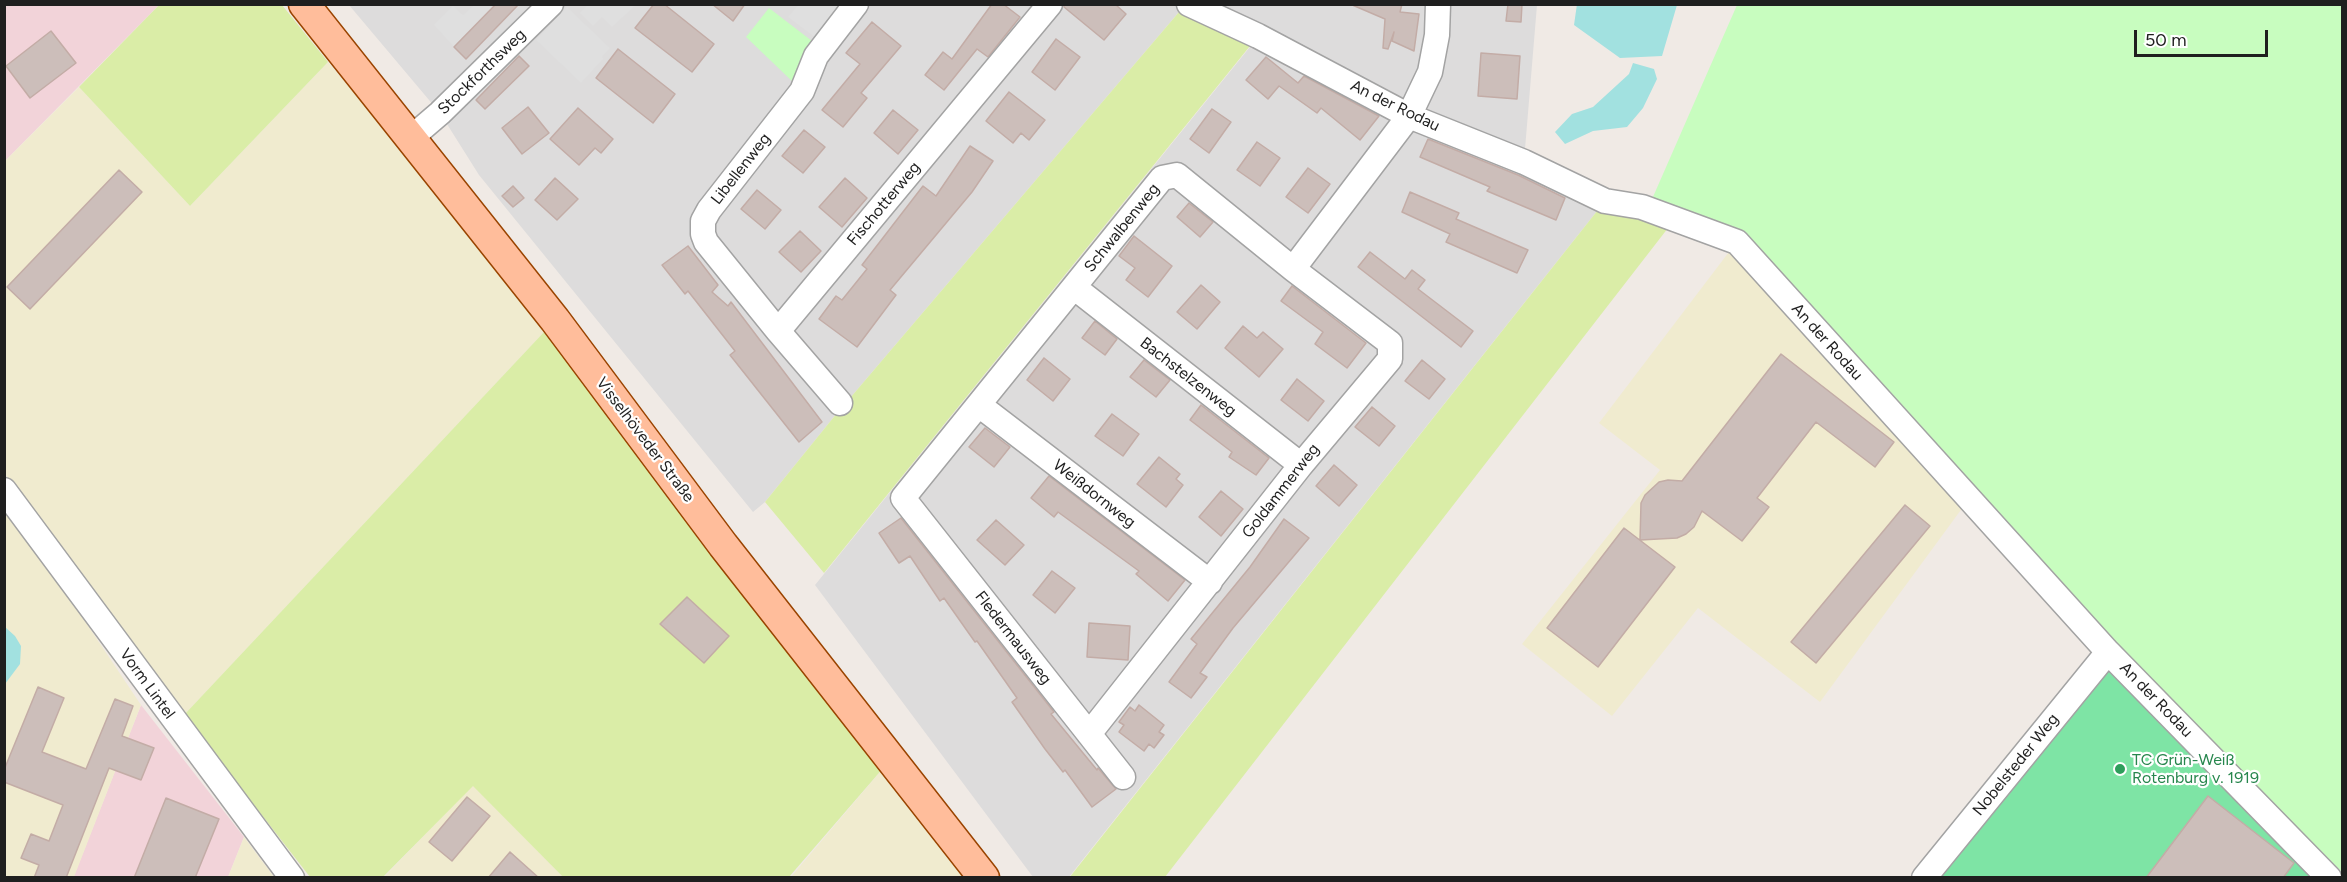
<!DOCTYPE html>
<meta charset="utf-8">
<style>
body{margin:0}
#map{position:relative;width:2347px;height:882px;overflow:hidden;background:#f0eae5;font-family:Figtree,sans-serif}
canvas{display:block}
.frame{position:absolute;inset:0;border:6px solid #1f1f1f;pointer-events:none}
.scale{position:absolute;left:2134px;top:30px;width:134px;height:27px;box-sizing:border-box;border:3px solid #1f1f1f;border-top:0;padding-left:8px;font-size:18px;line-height:21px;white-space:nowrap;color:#1f1f1f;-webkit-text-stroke:4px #fff;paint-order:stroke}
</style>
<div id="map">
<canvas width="2347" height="882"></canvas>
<div class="frame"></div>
<div class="scale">50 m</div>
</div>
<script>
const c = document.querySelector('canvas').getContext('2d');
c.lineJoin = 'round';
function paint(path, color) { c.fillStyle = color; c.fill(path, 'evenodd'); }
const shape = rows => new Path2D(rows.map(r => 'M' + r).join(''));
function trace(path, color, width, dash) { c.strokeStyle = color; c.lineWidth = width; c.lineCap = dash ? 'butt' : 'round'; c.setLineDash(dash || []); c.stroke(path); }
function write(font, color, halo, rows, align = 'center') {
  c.font = font + ' Figtree,sans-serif'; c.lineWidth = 4.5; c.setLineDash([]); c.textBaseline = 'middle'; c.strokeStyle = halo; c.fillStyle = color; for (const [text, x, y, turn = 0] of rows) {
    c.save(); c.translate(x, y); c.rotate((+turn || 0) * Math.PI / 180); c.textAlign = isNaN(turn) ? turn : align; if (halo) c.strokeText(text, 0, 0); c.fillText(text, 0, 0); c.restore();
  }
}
paint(shape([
 [349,5,1185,5,833,418,765,502,753,512,479,175,440,113],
 [1189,5,1537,5,1524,161,1605,201,1069,877,1033,877,815,585,1258,37]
]), '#dddcdc');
paint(shape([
 [5,5,159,5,5,161],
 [141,705,244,837,228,877,73,878]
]), '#f2d3d9');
paint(shape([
 [328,62,400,147,544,332,184,715,5,474,5,161,79,87,190,206],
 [1735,244,1966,503,1820,702,1698,608,1612,716,1522,644,1660,470,1599,423],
 [4,500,141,705,74,877,5,877],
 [891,759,984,878,790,878],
 [473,785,563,877,383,878],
 [244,837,274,877,228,877]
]), '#f0ebcf');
paint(shape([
 [160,4,282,5,328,62,190,206,79,87],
 [1185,5,1258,36,824,573,765,502,833,418],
 [1605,201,1675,219,1165,877,1069,878],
 [544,332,723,545,891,759,789,877,563,877,473,786,383,877,310,877,184,715]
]), '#daeda7');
paint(shape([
 [1737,5,2342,5,2342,872,2034,565,1738,240,1649,206],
 [769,8,812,41,794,83,746,37]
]), '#c8fdbf');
paint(shape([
 [2109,661,2327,878,1937,878]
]), '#7ee4a5');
paint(shape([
 [474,5,496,5,454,47,434,25,453,6,463,15],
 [588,5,588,4,636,5,612,27,602,17,593,26,580,13],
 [798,5,836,5,840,8,816,38,788,17],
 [567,7,610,48,602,57,603,59,581,83,536,40]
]), '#dfdfdf');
paint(shape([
 [1577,4,1677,4,1677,5,1662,56,1620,58,1574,25],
 [1633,63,1654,69,1657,79,1643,108,1627,127,1593,131,1565,144,1555,132,1572,114,1593,107,1629,74],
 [5,627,15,636,21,646,20,664,5,684]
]), '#a2e1e0');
const building = shape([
 [496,4,519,4,466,59,454,47,496,4],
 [654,4,664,4,714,44,692,72,635,28,654,4],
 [712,4,745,4,733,21,712,4],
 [992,4,1003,4,1020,17,988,57,977,49,944,90,925,75,943,52,952,59,992,4],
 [1064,4,1115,4,1126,14,1104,40,1064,7,1064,4],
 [1350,4,1402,4,1400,12,1419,14,1414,51,1392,41,1394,32,1388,49,1383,48,1385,19,1350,4],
 [1508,4,1522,4,1521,22,1506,21,1508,4],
 [872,22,901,46,861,93,867,98,843,127,822,110,860,64,846,53,872,22],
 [51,31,76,63,30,98,6,66,51,31],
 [1056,39,1080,57,1055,90,1032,72,1056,39],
 [618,49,675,94,653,123,596,78,618,49],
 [1481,53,1520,56,1517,99,1478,96,1481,53],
 [519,56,529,66,485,109,476,100,519,56],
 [1266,57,1298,83,1304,76,1379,116,1360,140,1321,108,1317,113,1279,86,1268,99,1246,80,1266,57],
 [1009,92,1045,120,1029,140,1021,133,1013,143,986,121,1009,92],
 [528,107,549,133,522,154,502,128,528,107],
 [578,108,613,139,601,153,595,148,579,165,550,139,578,108],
 [1212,109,1231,122,1209,153,1190,139,1212,109],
 [893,110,918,130,898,154,874,133,893,110],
 [804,130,825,147,803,173,782,156,804,130],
 [1428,139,1518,175,1565,198,1556,220,1487,191,1490,187,1420,157,1428,139],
 [1257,142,1280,158,1260,186,1237,170,1257,142],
 [970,146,993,161,972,192,890,290,896,295,857,347,819,319,836,296,842,300,867,269,862,265,923,186,936,196,970,146],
 [1308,168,1330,184,1308,213,1286,197,1308,168],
 [119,170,142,192,30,309,7,287,119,170],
 [555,178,578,199,557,220,535,200,555,178],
 [845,178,867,198,842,227,819,207,845,178],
 [513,186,524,198,513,207,502,196,513,186],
 [757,190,781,210,765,229,741,209,757,190],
 [1410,192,1459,213,1456,219,1528,250,1517,273,1446,242,1450,234,1402,212,1410,192],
 [1189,203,1213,222,1200,237,1177,217,1189,203],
 [800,231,821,251,801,272,779,252,800,231],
 [1134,236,1172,266,1148,297,1126,280,1135,268,1119,256,1134,236],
 [688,246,718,285,712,292,728,306,731,302,822,422,799,442,730,355,735,351,688,291,685,294,662,265,688,246],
 [1370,252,1405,279,1412,270,1425,280,1418,289,1473,331,1461,347,1358,267,1370,252],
 [1201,285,1220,302,1197,329,1177,312,1201,285],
 [1292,286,1366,343,1347,368,1315,344,1323,332,1281,301,1292,286],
 [1095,321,1117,339,1105,355,1082,338,1095,321],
 [1243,326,1257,338,1263,332,1283,349,1259,377,1225,348,1243,326],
 [1781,354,1894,442,1875,467,1816,422,1757,498,1769,507,1742,541,1702,511,1694,527,1686,534,1677,538,1640,540,1641,503,1645,495,1659,482,1668,480,1682,481,1781,354],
 [1044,358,1070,379,1053,401,1027,380,1044,358],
 [1144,360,1170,380,1156,397,1130,377,1144,360],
 [1422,360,1445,379,1429,399,1405,381,1422,360],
 [1297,379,1324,401,1308,421,1281,400,1297,379],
 [1201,405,1269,458,1256,475,1229,457,1232,452,1190,420,1201,405],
 [1372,407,1395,426,1379,446,1355,427,1372,407],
 [1112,414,1139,434,1123,456,1095,436,1112,414],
 [985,428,1010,447,994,467,969,447,985,428],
 [1159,457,1180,474,1176,479,1183,485,1166,507,1137,484,1159,457],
 [1334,465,1357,485,1339,506,1316,486,1334,465],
 [1049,476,1185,580,1168,601,1136,574,1139,571,1058,512,1054,517,1031,498,1049,476],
 [1221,491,1243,509,1221,536,1199,517,1221,491],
 [1905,505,1930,526,1816,663,1791,642,1905,505],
 [901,518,1054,712,1051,714,1097,770,1098,768,1116,789,1092,807,1065,770,1063,772,1045,749,1012,702,1017,698,977,641,975,642,944,598,940,601,910,556,899,563,879,533,901,518],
 [1284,519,1309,538,1233,628,1200,673,1207,677,1191,698,1169,682,1197,644,1191,639,1250,567,1284,519],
 [996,520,1024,545,1005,565,977,540,996,520],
 [1624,528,1675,567,1598,667,1547,628,1624,528],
 [1052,571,1075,588,1055,613,1033,595,1052,571],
 [687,597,729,636,704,663,660,624,687,597],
 [1089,623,1130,626,1128,660,1087,657,1089,623],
 [38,687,64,698,42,752,86,769,115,699,133,706,122,736,154,748,141,780,109,768,66,878,34,878,39,865,21,858,31,834,49,841,63,805,4,782,4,770,38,687],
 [1139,705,1164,725,1159,732,1164,735,1154,748,1149,744,1144,751,1119,732,1124,725,1119,722,1130,707,1135,711,1139,705],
 [2208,796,2294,863,2283,878,2146,878,2208,796],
 [467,797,490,816,452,861,429,842,467,797],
 [166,798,219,819,195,878,134,878,166,798],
 [510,852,539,878,488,878,510,852]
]);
paint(building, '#ccbeba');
trace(building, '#c3aca6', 1.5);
const minor = shape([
 [1189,4,1258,36,1409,116,1524,162,1605,201,1642,207,1737,242,2108,652,2329,878],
 [412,137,440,113,551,4],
 [1075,288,1301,465],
 [778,331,706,242,703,234,703,221,709,210,802,91,816,56,856,4],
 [840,403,778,331,1050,4],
 [979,405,1210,582],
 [4,490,292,878],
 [1089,734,1301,465,1390,359,1390,343,1293,269],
 [1123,777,903,498,1162,178,1177,175,1293,269,1409,116,1430,72,1437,35,1438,4],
 [1924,878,2108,652]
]);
const major = shape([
 [304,4,555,320,723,545,984,878]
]);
trace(minor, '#a3a3a3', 27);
trace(major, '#9a4400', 33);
trace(minor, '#fff', 24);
trace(major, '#ffbd9b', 30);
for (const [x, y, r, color] of [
 [2120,769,6,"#2e9e5b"]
]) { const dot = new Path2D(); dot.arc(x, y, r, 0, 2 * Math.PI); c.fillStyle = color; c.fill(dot); trace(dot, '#fff', 2); }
write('16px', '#1f1f1f', '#fff', [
 ["Stockforthsweg",482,72,-44],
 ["An der Rodau",1395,106,26],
 ["Libellenweg",741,169,-52],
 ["Fischotterweg",884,204,-50],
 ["Schwalbenweg",1122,228,-51],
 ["An der Rodau",1827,342,48],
 ["Bachstelzenweg",1188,377,38],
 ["Visselhöveder Straße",645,440,53],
 ["Goldammerweg",1281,491,-52],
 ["Weißdornweg",1094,494,38],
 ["Fledermausweg",1013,638,52],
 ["Vorm Lintel",147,684,54],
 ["An der Rodau",2156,700,46],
 ["Nobelsteder Weg",2016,765,-51]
]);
write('16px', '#27864d', '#fff', [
 ["TC Grün-Weiß",2132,760],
 ["Rotenburg v. 1919",2132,778]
], 'left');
</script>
